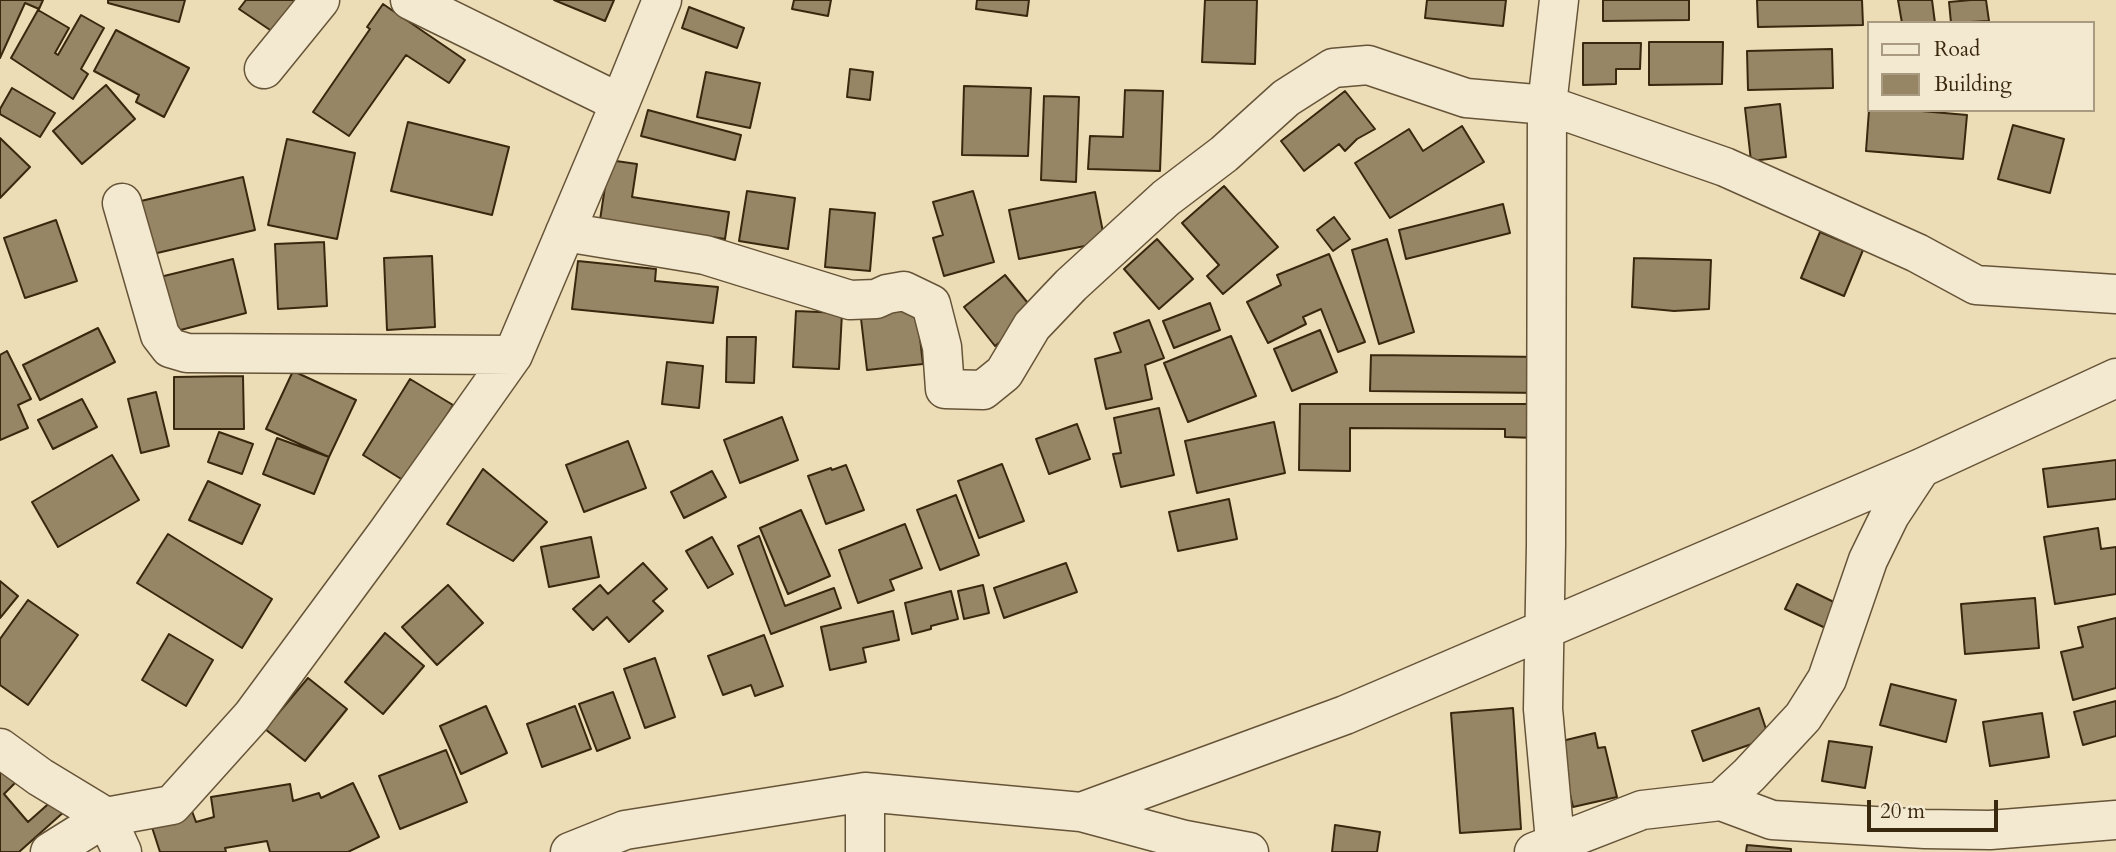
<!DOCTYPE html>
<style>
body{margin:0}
#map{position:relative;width:2116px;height:852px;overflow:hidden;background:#edddb6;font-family:Cardo,serif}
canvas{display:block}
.legend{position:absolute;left:1867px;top:21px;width:228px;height:91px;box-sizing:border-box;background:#f3e9d0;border:2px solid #a99b82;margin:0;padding:9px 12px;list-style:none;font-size:21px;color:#39270e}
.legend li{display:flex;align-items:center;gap:14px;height:35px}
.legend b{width:35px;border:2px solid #a99b82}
.scale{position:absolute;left:1867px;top:800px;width:131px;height:32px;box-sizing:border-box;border:4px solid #39270e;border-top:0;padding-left:9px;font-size:21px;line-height:24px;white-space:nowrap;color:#39270e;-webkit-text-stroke:5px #f3e9d0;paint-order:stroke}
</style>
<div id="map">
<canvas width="2116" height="852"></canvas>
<ul class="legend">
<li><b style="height:9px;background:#f3e9d0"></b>Road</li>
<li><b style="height:19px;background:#978665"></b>Building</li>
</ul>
<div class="scale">20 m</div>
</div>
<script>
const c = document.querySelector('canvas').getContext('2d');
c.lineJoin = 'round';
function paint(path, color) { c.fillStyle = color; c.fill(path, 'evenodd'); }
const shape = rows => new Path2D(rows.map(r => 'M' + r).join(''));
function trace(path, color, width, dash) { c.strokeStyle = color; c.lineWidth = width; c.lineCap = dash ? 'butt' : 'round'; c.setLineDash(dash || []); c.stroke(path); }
const building = shape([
 [0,0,43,0,39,9,25,3,0,58,0,0],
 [108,0,185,0,179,22,108,3,108,0],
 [246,0,304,0,279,36,239,9,246,0],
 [554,0,614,0,605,21,554,0],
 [794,0,831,0,828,16,792,9,794,0],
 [977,0,1029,0,1027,16,976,9,977,0],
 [1205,0,1257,0,1255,64,1202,62,1205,0],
 [1427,0,1506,0,1503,26,1425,18,1427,0],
 [1603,0,1689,0,1689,20,1603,21,1603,0],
 [1757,0,1862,0,1863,25,1758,27,1757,0],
 [1898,0,1932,0,1935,23,1902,23,1898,0],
 [1971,0,1986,0,1989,21,1951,23,1949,2,1971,0],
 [383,4,465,60,449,83,406,55,349,136,313,112,370,29,367,27,383,4],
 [689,7,744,28,737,48,682,28,689,7],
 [38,10,69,28,55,53,58,55,81,15,104,28,81,69,88,74,73,99,11,58,38,10],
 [116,30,189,68,164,117,136,102,139,95,94,71,116,30],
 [1649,42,1723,42,1722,84,1649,85,1649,42],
 [1583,43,1641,43,1640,69,1616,69,1616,84,1583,85,1583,43],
 [1832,49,1833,88,1748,90,1747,51,1832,49],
 [850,69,873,72,870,100,847,97,850,69],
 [706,72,760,83,750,128,697,117,706,72],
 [106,85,135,119,82,164,53,131,106,85],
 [964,86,1031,88,1028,156,962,155,964,86],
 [12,88,55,113,40,137,0,114,0,109,12,88],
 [1125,90,1163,91,1160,171,1088,169,1090,136,1123,137,1125,90],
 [1345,91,1375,129,1357,139,1345,151,1339,144,1304,171,1281,141,1345,91],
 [1044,96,1079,97,1076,182,1041,180,1044,96],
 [1780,104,1786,157,1751,161,1745,108,1780,104],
 [648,110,741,135,735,160,641,136,648,110],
 [1869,110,1910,110,1967,115,1963,159,1866,151,1869,110],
 [408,122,509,147,492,215,391,191,408,122],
 [2013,125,2064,139,2050,193,1998,179,2013,125],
 [1462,126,1484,162,1390,218,1355,163,1409,129,1423,151,1462,126],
 [0,138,30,167,0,198,0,138],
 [287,139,355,153,337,239,268,225,287,139],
 [609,160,637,164,632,197,729,212,725,239,600,220,609,160],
 [243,177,255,230,153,254,141,201,243,177],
 [1224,186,1278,247,1223,294,1207,276,1219,265,1182,223,1224,186],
 [747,191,795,198,788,249,739,241,747,191],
 [973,191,994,262,944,276,933,238,943,235,933,202,973,191],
 [1095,192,1105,242,1019,259,1009,210,1095,192],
 [1503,204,1510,233,1406,259,1399,230,1503,204],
 [830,209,875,213,870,271,825,267,830,209],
 [1334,217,1350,239,1333,251,1317,230,1334,217],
 [56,220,77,281,25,298,4,238,56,220],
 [1820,232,1863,250,1844,296,1801,278,1820,232],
 [1157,239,1193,279,1159,309,1124,269,1157,239],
 [1387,239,1414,332,1379,344,1352,250,1387,239],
 [324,242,327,306,278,309,275,244,324,242],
 [1329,254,1365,342,1338,352,1321,309,1303,317,1306,324,1268,343,1247,302,1281,285,1277,275,1329,254],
 [432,256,435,327,387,330,384,258,432,256],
 [1634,258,1711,260,1709,309,1674,311,1632,307,1634,258],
 [233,259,246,313,169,333,156,278,233,259],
 [578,261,656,269,655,281,718,287,713,323,572,309,578,261],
 [1005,275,1036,313,995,346,964,307,1005,275],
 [1210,303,1220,330,1174,348,1163,321,1210,303],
 [916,304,923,364,867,370,860,310,916,304],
 [796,311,842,313,839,369,793,367,796,311],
 [1149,320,1164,358,1145,365,1152,399,1106,409,1095,359,1121,352,1114,333,1149,320],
 [98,328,115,362,40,400,23,365,98,328],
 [1320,330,1337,372,1292,391,1274,349,1320,330],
 [1231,336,1256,396,1188,422,1164,363,1231,336],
 [727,337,756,337,754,383,726,382,727,337],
 [7,351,31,399,18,405,28,428,0,440,0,355,7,351],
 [1371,355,1543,357,1542,393,1370,391,1371,355],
 [667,362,703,366,699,408,662,404,667,362],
 [293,371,356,400,329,457,266,429,293,371],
 [243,376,244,429,174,429,174,377,243,376],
 [410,379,453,405,406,482,363,455,410,379],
 [156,392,169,446,141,453,128,399,156,392],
 [82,399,97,427,53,449,38,420,82,399],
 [1300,404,1538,404,1537,438,1505,437,1505,429,1350,428,1350,471,1299,470,1300,404],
 [1159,408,1174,475,1121,487,1113,454,1121,453,1114,418,1159,408],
 [782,417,798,460,740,483,724,440,782,417],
 [1274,422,1285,473,1197,493,1185,441,1274,422],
 [1077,424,1090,459,1049,474,1036,439,1077,424],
 [219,432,253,444,242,474,208,462,219,432],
 [277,438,329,457,314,494,263,474,277,438],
 [628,441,646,488,584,512,566,465,628,441],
 [112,455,139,500,58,547,32,502,112,455],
 [2116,460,2116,499,2048,507,2043,469,2116,460],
 [1002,464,1024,521,979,538,958,481,1002,464],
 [846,465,864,510,826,524,808,476,831,468,832,470,846,465],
 [483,469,547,522,513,561,447,524,483,469],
 [712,471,726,497,684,518,671,492,712,471],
 [208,481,260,505,242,544,189,520,208,481],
 [956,495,979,555,940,570,917,510,956,495],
 [1229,499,1237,539,1178,551,1169,512,1229,499],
 [801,510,830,576,788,594,760,528,801,510],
 [905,524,922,568,890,580,894,590,858,603,839,550,905,524],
 [2098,528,2101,549,2116,547,2116,594,2055,604,2044,537,2098,528],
 [168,534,272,599,242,648,137,583,168,534],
 [759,536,785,606,834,588,841,608,771,634,738,546,759,536],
 [591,537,599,577,549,587,541,547,591,537],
 [712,537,733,574,708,588,686,551,712,537],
 [643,563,667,589,653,601,663,611,629,642,607,617,593,630,573,609,600,585,608,594,643,563],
 [1066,563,1077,592,1004,618,994,588,1066,563],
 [0,581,18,596,0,618,0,581],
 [1797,584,1846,608,1834,632,1785,609,1797,584],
 [448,585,483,623,437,665,402,627,448,585],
 [983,585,989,613,964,619,958,591,983,585],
 [951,591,958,619,931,626,931,629,912,634,905,603,951,591],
 [2035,598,2039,648,1965,654,1961,604,2035,598],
 [28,600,78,635,28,705,0,685,0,639,28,600],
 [893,611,899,640,863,648,866,662,830,670,821,627,893,611],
 [2116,618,2116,688,2073,700,2061,652,2083,647,2078,627,2116,618],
 [385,633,424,666,383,714,345,682,385,633],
 [169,634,213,660,186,706,142,680,169,634],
 [764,635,783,686,755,696,751,685,723,695,708,656,764,635],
 [655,658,675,717,645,728,624,669,655,658],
 [308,678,347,709,305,761,265,729,308,678],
 [1891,684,1956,700,1946,742,1880,725,1891,684],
 [613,692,630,738,597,751,579,704,613,692],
 [2116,701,2116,736,2083,745,2074,712,2116,701],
 [486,706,507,753,461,774,440,726,486,706],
 [575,706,591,749,542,767,527,724,575,706],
 [1513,708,1521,829,1460,833,1451,713,1513,708],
 [1759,708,1769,738,1703,761,1692,731,1759,708],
 [2042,713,2049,757,1990,766,1983,722,2042,713],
 [1595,733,1598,748,1605,747,1617,797,1573,807,1561,757,1562,741,1595,733],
 [1829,741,1872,747,1865,788,1822,781,1829,741],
 [446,750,467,802,400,829,379,776,446,750],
 [0,762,17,781,4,794,28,822,55,798,66,810,19,852,0,852,0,762],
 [353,783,379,837,348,852,270,852,267,841,225,848,226,852,160,852,149,818,189,803,196,822,214,817,211,797,290,784,293,801,319,793,321,798,353,783],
 [1335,825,1380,832,1377,852,1332,852,1335,825],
 [1747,845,1791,849,1791,852,1746,852,1747,845]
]);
paint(building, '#978665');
trace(building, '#39270e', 2);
const minor = shape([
 [410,0,620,103],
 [264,69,320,0],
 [122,203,160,335,170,348,187,353,513,355],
 [565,232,705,255,850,300,876,299,887,294,904,291,931,304,942,347,945,389,983,390,1004,373,1032,326,1071,285,1166,198,1224,154,1286,98,1333,68,1368,65,1466,98,1547,105,1725,167,1917,253,1976,285,2116,294],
 [0,748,40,777,106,817,122,852],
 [865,792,865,852],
 [1721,801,1772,820,1925,829,1990,830,2116,820],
 [1081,812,1345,715,1921,468],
 [50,852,106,817,172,805,252,716,387,533,513,355,620,103,662,0],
 [570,852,625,830,865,792,1081,812,1185,840,1249,852],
 [1534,852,1642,810,1721,801,1749,775,1803,717,1827,679,1868,560,1890,515,1921,468,2116,378],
 [1556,852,1543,709,1546,545,1547,105,1559,0]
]);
trace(minor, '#665438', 41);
trace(minor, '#f3e9d0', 38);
</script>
